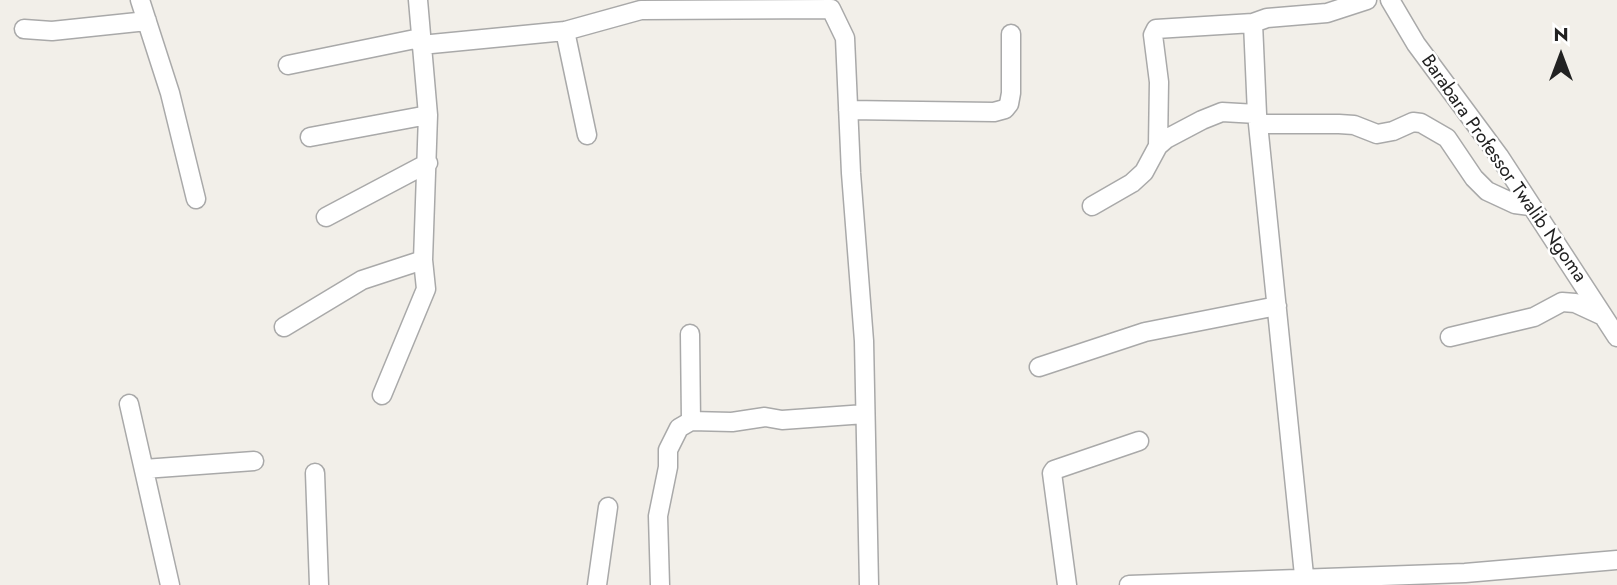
<!DOCTYPE html>
<style>
body{margin:0}
#map{position:relative;width:1617px;height:585px;overflow:hidden;background:#f2efe9;font-family:Jost,sans-serif}
canvas{display:block}
.north{position:absolute;left:1526px;top:21px;width:70px;height:70px;-webkit-text-stroke:5px #fff;paint-order:stroke;rotate:0deg;font-size:19px;font-weight:700;line-height:28px;text-align:center;color:#222}
.north::after{content:'';display:block;margin:auto;width:24px;height:32px;background:#222;clip-path:polygon(50% 0,100% 100%,50% 72%,0 100%)}
</style>
<div id="map">
<canvas width="1617" height="585"></canvas>
<div class="north">N</div>
</div>
<script>
const c = document.querySelector('canvas').getContext('2d');
c.lineJoin = 'round';
const shape = rows => new Path2D(rows.map(r => 'M' + r).join(''));
function trace(path, color, width, dash) { c.strokeStyle = color; c.lineWidth = width; c.lineCap = dash ? 'butt' : 'round'; c.setLineDash(dash || []); c.stroke(path); }
function write(font, color, halo, rows, align = 'center') {
  c.font = font + ' Jost,sans-serif'; c.lineWidth = 5; c.setLineDash([]); c.textBaseline = 'middle'; c.strokeStyle = halo; c.fillStyle = color; for (const [text, x, y, turn = 0] of rows) {
    c.save(); c.translate(x, y); c.rotate((+turn || 0) * Math.PI / 180); c.textAlign = isNaN(turn) ? turn : align; if (halo) c.strokeText(text, 0, 0); c.fillText(text, 0, 0); c.restore();
  }
}
const minor = shape([
 [140,0,170,93,196,199],
 [1390,0,1416,44,1499,156,1617,337],
 [1253,23,1257,114,1305,585],
 [24,29,52,31,147,21],
 [565,31,587,135],
 [421,45,565,31,641,10,831,9,845,38,851,173,864,341,869,585],
 [288,65,420,38],
 [848,110,994,112,1005,109,1009,104,1011,93,1011,34],
 [1258,124,1339,124,1354,125,1377,134,1393,131,1413,122,1421,123,1447,138,1474,178,1487,191,1515,204,1530,206],
 [310,137,428,115],
 [1158,146,1159,82,1153,35,1156,29,1253,23,1267,18,1327,13,1367,0],
 [1092,206,1132,183,1144,172,1158,146,1166,139,1202,120,1222,112,1257,114],
 [326,217,428,163],
 [284,327,362,280,423,260],
 [690,334,691,421],
 [1450,337,1534,317,1562,302,1575,303,1601,315],
 [1039,367,1145,332,1277,306],
 [382,395,426,289,423,260,428,115,418,0],
 [129,404,170,585],
 [144,469,254,461],
 [315,473,319,585],
 [597,585,608,507],
 [660,585,658,516,668,467,668,450,679,428,691,421,732,422,765,417,782,420,865,414],
 [1067,585,1052,473,1054,470,1139,441],
 [1129,585,1465,573,1617,560]
]);
trace(minor, '#a9a9a9', 21);
trace(minor, '#fff', 18);
write('19px', '#222', '#fff', [
 ["Barabara Professor Twalib Ngoma",1503,169,55]
]);
</script>
